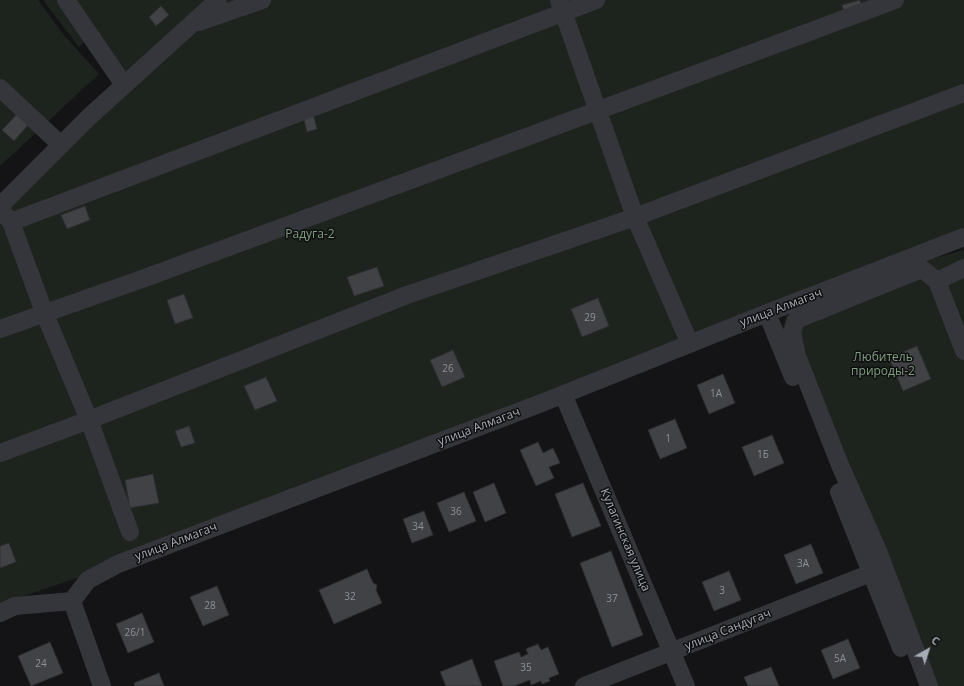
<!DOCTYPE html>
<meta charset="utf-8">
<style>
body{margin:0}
#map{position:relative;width:964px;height:686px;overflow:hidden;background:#141416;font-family:"Open Sans",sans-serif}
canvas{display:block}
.north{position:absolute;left:908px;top:630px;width:40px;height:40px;-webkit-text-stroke:3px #0f0f11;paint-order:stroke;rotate:39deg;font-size:11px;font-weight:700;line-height:16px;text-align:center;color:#a6acb6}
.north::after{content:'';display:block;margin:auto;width:14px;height:18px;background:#a6acb6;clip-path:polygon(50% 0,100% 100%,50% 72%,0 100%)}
</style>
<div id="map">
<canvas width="964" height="686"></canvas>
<div class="north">С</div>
</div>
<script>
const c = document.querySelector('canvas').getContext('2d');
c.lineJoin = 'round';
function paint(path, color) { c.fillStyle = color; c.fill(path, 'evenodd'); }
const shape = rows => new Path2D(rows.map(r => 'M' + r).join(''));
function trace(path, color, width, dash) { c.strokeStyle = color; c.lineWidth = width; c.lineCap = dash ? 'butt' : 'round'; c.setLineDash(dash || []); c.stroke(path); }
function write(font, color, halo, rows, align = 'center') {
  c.font = font + ' "Open Sans",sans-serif'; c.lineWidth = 3; c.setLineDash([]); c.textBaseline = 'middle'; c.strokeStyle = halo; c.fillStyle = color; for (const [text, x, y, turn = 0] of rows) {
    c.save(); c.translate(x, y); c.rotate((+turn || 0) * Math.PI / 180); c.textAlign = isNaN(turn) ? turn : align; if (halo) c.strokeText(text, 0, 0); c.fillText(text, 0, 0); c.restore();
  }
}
paint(shape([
 [0,0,38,0,63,34,99,74,0,166],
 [43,0,964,0,964,231,80,577,0,604,0,208,129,86,96,31,79,47],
 [964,250,964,686,925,686,782,330,786,316,917,263]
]), '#1c241d');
const building = shape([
 [860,0,863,10,845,15,842,5,860,0],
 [161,6,169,15,156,26,149,17,161,6],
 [313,113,317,129,307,132,303,116,313,113],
 [17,114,28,125,14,141,2,130,17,114],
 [85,206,90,220,67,229,61,215,85,206],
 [377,267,384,286,354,296,347,277,377,267],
 [184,294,193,318,175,324,167,300,184,294],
 [598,298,609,326,582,337,571,309,598,298],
 [917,346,931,379,903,391,889,358,917,346],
 [453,350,465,377,442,387,430,360,453,350],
 [723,374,735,403,709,414,697,385,723,374],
 [266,377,277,401,255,410,244,386,266,377],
 [675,419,687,448,660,459,648,430,675,419],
 [189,426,195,443,181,447,175,431,189,426],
 [772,435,784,463,754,476,742,447,772,435],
 [538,442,543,453,553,448,560,463,549,467,554,478,536,486,520,450,538,442],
 [153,474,159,503,130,508,125,480,153,474],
 [494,483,506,513,485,522,473,492,494,483],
 [583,483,601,526,572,537,555,494,583,483],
 [464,492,476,521,449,532,437,503,464,492],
 [424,511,433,535,412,543,403,519,424,511],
 [9,543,16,562,0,568,0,546,9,543],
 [811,544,823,573,796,584,784,555,811,544],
 [611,551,643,635,612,647,580,563,611,551],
 [367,569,373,583,377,585,376,590,382,603,334,624,319,590,367,569],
 [729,571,741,600,714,611,702,582,729,571],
 [217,586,229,615,203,626,190,597,217,586],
 [142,613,154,642,128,653,116,624,142,613],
 [848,639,860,668,833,679,821,650,848,639],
 [50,642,63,673,31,686,18,656,50,642],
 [538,644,541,650,548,647,559,674,549,678,550,681,542,684,541,681,531,685,530,680,514,686,503,686,494,661,519,652,521,657,528,654,526,649,538,644],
 [472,659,482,686,446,686,440,672,472,659],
 [771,667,779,686,748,686,744,677,771,667],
 [159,673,164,686,135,686,134,683,159,673]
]);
paint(building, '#404246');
trace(building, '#2e2e32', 1);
trace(shape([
 [66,0,124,85],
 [559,0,635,217,690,344],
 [199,22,262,0],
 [0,88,61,145],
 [0,206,89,117,218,0],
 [0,209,11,222,596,0],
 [11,222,44,312,89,420,130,532],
 [937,281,964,268],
 [767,313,793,377],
 [0,329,142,279,443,168,895,0],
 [563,394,686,686],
 [0,453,89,420,407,295,635,217,964,93],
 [839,492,901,648],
 [72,601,102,686],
 [0,613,15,606,72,601,88,580,118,564,539,404,767,313,964,237],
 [584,686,871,573],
 [929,686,878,551,840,465,797,356,792,332,796,320,922,269,937,281,964,351]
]), '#35363b', 18);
write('10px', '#8c929a', null, [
 ["29",590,318],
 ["26",448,369],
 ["1А",716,394],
 ["1",668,439],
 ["1Б",763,455],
 ["36",456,512],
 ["34",418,527],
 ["3А",803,564],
 ["3",722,591],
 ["32",350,597],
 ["37",612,599],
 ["28",210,606],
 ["26/1",135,633],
 ["5А",840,659],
 ["24",41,664],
 ["35",526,668]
]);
write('12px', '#7ea07e', '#0f0f11', [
 ["Радуга-2",310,235],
 ["Любитель",883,358],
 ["природы-2",883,372]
]);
write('12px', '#a6acb6', '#0f0f11', [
 ["улица Алмагач",781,308,-21],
 ["улица Алмагач",479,427,-21],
 ["Кулагинская улица",625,540,67],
 ["улица Алмагач",176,542,-21],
 ["улица Сандугач",728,630,-22]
]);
</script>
